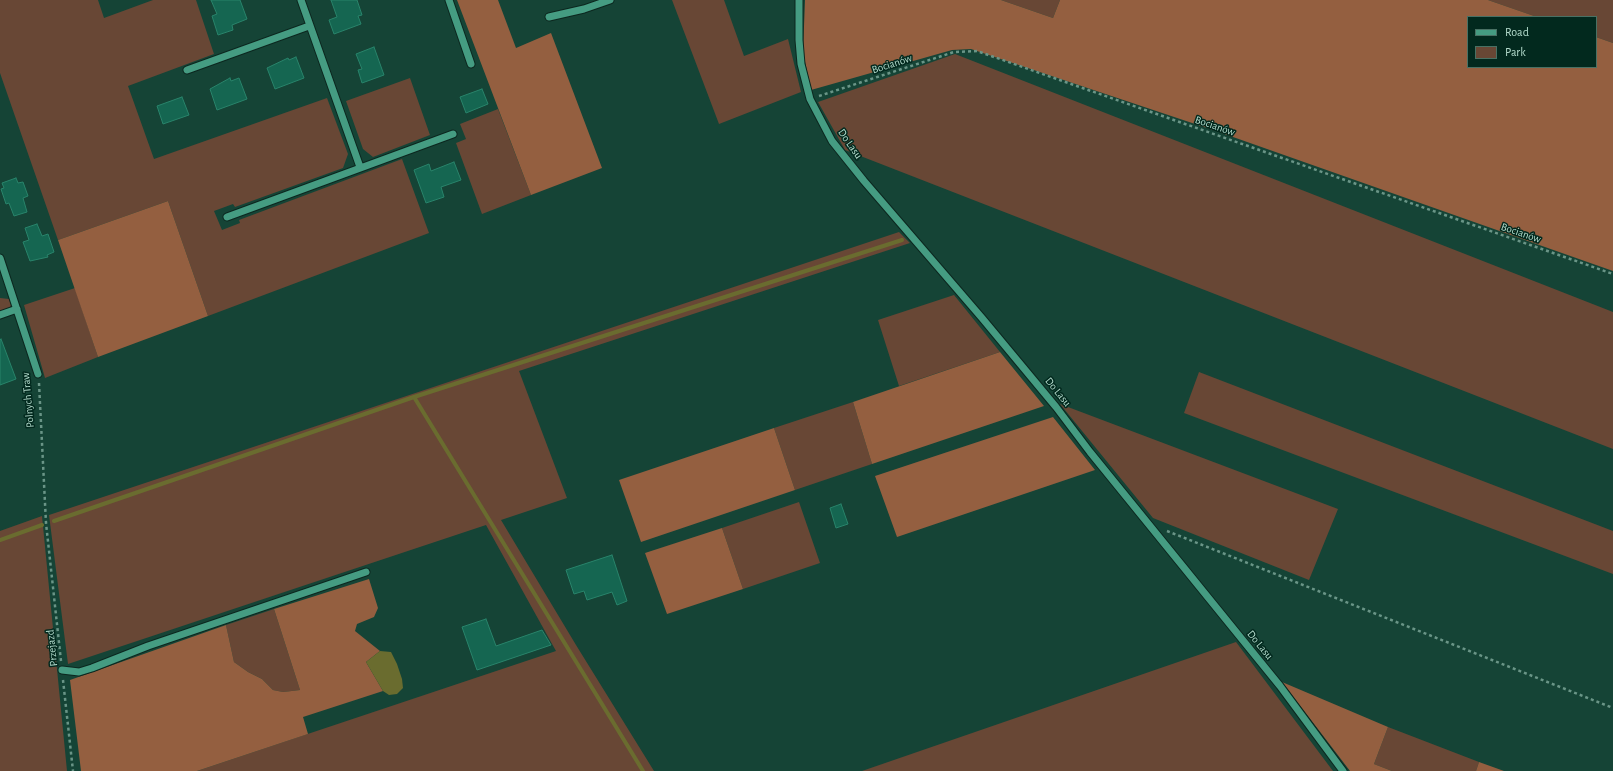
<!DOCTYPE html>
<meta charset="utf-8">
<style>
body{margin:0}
#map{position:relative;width:1613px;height:771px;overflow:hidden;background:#154436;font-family:"Alegreya Sans",sans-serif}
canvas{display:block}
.legend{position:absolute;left:1467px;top:16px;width:130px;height:52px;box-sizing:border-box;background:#02291e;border:1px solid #497164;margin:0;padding:5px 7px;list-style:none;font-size:12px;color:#b4dccd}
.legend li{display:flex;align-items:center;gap:8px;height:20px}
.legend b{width:20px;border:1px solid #497164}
</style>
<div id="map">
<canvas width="1613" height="771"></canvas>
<ul class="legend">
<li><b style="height:5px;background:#459c82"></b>Road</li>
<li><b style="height:11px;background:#684735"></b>Park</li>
</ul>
</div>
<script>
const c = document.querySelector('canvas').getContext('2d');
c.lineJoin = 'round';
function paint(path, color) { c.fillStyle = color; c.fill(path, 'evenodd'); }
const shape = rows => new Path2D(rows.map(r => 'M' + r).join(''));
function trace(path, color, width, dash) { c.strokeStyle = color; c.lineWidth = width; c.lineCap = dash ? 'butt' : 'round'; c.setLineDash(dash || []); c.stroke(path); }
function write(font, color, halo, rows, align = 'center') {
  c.font = font + ' "Alegreya Sans",sans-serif'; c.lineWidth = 3; c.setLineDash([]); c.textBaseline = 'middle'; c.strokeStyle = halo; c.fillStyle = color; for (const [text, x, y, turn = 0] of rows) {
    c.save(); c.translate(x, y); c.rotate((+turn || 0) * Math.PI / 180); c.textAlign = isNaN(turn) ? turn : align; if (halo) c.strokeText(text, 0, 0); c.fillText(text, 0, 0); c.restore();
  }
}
paint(shape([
 [0,0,98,0,104,18,153,0,196,0,214,54,128,86,154,159,327,98,348,154,343,168,235,207,233,204,214,211,222,230,240,223,239,220,402,159,429,233,208,316,168,201,58,240,0,73],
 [672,0,724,0,744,56,788,39,801,92,719,124],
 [1001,0,1060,0,1053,18],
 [1488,0,1613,0,1613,43,1596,37,1596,17,1537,17],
 [955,54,1613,312,1613,449,845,150,818,102],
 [410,78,430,135,373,157,363,149,346,101],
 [498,109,531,195,482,214,456,143,466,139,460,124],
 [899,232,910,243,519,371,567,498,501,520,576,645,654,771,197,771,556,651,486,525,68,664,49,515],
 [75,288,98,357,45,378,24,305],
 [954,295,1000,352,899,386,878,320],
 [0,298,9,299,11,305,9,309,0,312],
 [1199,372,1613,531,1613,574,1184,413],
 [853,402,872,464,795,490,774,428],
 [1060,404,1338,509,1309,580,1153,518],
 [799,502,820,563,743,589,722,528],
 [42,516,67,771,0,771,0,531],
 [274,609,300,690,283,692,273,690,262,679,248,672,234,662,226,625],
 [1236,642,1333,771,862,771],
 [1388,727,1479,762,1476,771,1392,771,1374,764]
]), '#684735');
paint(shape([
 [457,0,498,0,516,48,551,33,602,168,531,195],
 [805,0,1001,0,1053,18,1060,0,1488,0,1537,17,1468,17,1468,67,1596,67,1596,37,1613,43,1613,271,1216,131,971,49,952,50,811,90,803,52],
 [168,201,208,316,98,357,58,240],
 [1000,352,1044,406,872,464,853,402],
 [1053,417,1095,470,897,537,875,476],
 [774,428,795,490,641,542,619,480],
 [722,528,743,589,667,614,645,553],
 [369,579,378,608,374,617,357,624,355,631,380,651,366,662,383,691,303,717,308,734,197,771,81,771,70,680,226,625,234,662,248,672,262,679,273,690,283,692,300,690,274,609],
 [1282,682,1388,727,1374,764,1392,771,1350,771],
 [1479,762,1504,771,1476,771]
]), '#945f40');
paint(shape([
 [380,651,391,652,397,664,402,679,403,688,397,694,389,695,383,691,366,662]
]), '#6a6c2f');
trace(shape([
 [414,397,643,771],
 [54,521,414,397,902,240],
 [0,540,42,525]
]), '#6a6c2f', 4);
const building = shape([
 [211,0,240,0,247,19,232,25,233,30,218,35,212,16,217,14,211,0],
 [331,0,357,0,362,15,358,16,361,24,334,34,329,20,337,17,331,0],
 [374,47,384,75,362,83,358,70,362,69,356,54,374,47],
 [296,57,304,78,275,89,267,68,288,58,289,60,296,57],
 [230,78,231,81,239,78,247,99,217,110,210,89,230,78],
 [482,89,488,104,466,113,460,97,482,89],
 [182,97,189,115,163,124,157,106,182,97],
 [454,162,461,180,441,187,444,197,426,203,414,170,429,164,431,171,454,162],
 [16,178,18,183,23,182,28,196,23,198,27,212,14,216,9,203,6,204,1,189,4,188,2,183,16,178],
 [37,224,42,236,48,234,54,252,47,255,48,257,30,261,23,242,29,240,25,228,37,224],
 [1,339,16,379,0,385,0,340,1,339],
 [841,504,848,524,836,528,830,508,841,504],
 [612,555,627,601,617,605,612,592,587,600,584,591,574,594,566,570,612,555],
 [486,619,496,646,542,630,551,645,477,670,462,627,486,619]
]);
paint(building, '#156651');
trace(building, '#29846b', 1);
const minor = shape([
 [301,0,360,167],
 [449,0,471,64],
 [799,0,799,40,801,64,810,99,832,141,864,181,982,318,1056,407,1090,452,1280,686,1343,771],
 [549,17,584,9,610,0],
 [187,70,309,26],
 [227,217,453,134],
 [0,258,38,374],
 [0,315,17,309],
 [62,670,79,672,92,668,148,646,366,572]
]);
trace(minor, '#0c271f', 9);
trace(shape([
 [819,96,954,52,977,51,1613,274],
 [39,383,46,523,61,661],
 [1167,531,1613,708],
 [63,680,73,771]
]), '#6a9587', 2.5, [3, 3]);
trace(minor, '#459c82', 7);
write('11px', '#b4dccd', '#02291e', [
 ["Bocianów",892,64,-18],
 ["Bocianów",1215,126,19],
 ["Do Lasu",850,144,55],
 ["Bocianów",1521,233,19],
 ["Do Lasu",1058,392,51],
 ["Polnych Traw",28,400,-95],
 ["Do Lasu",1260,645,51],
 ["Przejazd",52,648,-96]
]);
</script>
